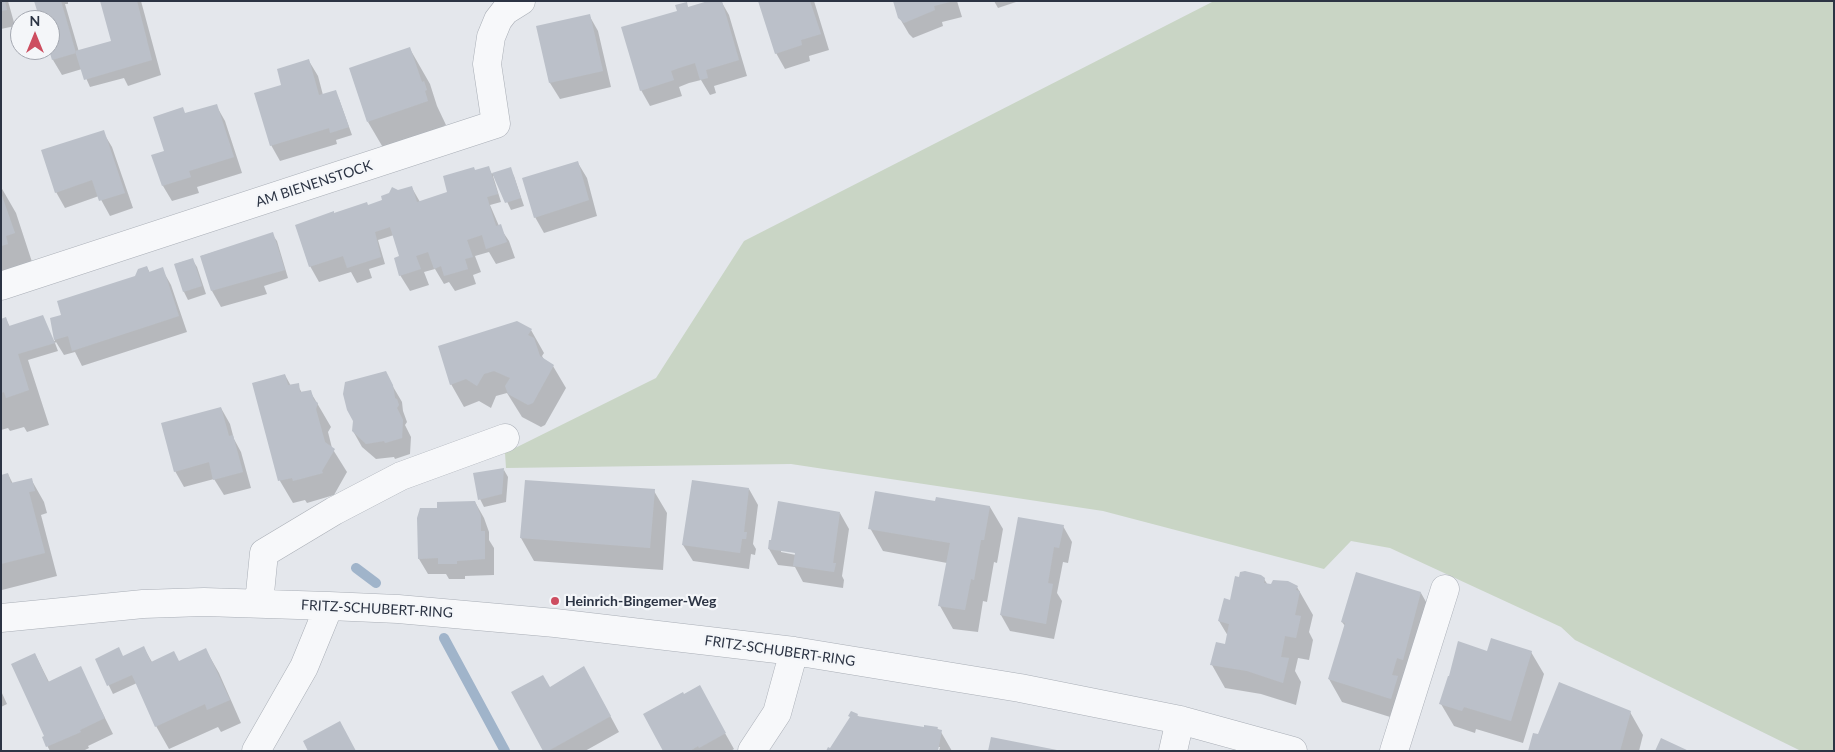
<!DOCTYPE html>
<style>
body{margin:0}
#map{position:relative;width:1835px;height:752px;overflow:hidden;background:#e4e7ec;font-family:Lato,sans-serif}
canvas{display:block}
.frame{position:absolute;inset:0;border:2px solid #2c3444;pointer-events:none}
.north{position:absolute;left:10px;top:10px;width:50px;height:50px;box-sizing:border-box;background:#f4f6f9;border:1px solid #a4a8b1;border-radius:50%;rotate:0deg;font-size:14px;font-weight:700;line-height:20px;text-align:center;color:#2c3444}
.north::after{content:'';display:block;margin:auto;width:18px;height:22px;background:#cd4d60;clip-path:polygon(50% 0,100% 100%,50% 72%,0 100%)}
</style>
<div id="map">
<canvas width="1835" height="752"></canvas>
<div class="frame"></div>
<div class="north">N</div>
</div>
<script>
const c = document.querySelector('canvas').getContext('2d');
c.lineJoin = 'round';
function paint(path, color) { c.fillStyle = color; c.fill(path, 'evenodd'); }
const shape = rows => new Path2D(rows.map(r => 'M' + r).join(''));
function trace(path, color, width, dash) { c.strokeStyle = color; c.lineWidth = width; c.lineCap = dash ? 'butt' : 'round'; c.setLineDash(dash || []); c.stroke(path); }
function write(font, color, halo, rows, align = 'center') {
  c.font = font + ' Lato,sans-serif'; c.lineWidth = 4.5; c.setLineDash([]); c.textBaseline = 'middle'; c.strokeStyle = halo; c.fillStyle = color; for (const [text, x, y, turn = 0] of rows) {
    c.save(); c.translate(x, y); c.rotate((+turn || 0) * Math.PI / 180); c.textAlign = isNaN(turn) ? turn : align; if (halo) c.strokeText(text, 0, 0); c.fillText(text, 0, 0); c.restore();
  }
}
paint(shape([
 [1214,1,1834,1,1834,751,1801,751,1575,640,1561,627,1390,548,1351,541,1324,569,1103,511,791,464,506,468,505,453,656,378,744,241]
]), '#c9d5c5');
paint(shape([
 [1,1,8,1,15,26,1,29],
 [35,1,68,1,68,4,65,4,79,52,112,42,101,1,141,1,161,75,128,86,124,78,90,87,82,69,62,75,53,60,50,20,41,20],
 [721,1,729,15,747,76,714,86,716,93,710,95,701,80,689,83,679,87,682,96,650,106,641,90,678,12,686,4,689,8],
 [759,1,814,1,829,50,809,56,810,61,785,69,776,53],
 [894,1,957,1,962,17,942,22,943,26,913,38,909,34,899,17],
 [994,1,1019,1,998,8],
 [589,15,598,31,611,87,560,99,550,83,538,27],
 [410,49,430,84,437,106,446,125,444,126,447,137,388,156,368,122],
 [309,61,318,76,323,95,335,92,339,99,352,135,336,140,337,144,280,161,271,145,283,86],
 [216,105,225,121,242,173,197,187,199,193,172,201,163,186,166,152,186,114],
 [103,132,112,147,133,208,110,216,99,196,65,208,56,192],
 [578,163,587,178,597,216,544,233,535,217],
 [488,167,492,174,510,169,514,176,524,206,511,210,495,176,493,176,501,202,490,205,499,226,509,241,515,258,496,264,489,252,475,256,481,272,473,275,476,284,455,291,449,282,444,284,435,269,424,272,429,285,410,291,400,275,400,257,394,235,378,240,385,264,369,269,372,278,357,283,351,272,319,282,310,266,368,206,381,201,398,192,412,188,420,202,449,193,475,172],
 [1,187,16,213,34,268,1,279],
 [272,234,277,241,288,278,264,286,267,294,221,307,212,291,201,256],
 [192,259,197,267,206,294,188,300,184,292,175,264],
 [147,267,150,273,162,269,171,285,187,332,82,366,75,352,64,355,56,342,55,343,58,351,28,360,49,425,27,432,24,427,10,431,8,428,1,430,1,320,6,319,10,327,55,341,51,319,63,315,136,277],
 [531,330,544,353,542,356,545,361,553,366,566,388,545,425,541,427,522,417,507,393,496,396,491,408,479,401,464,407,451,384],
 [385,373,402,402,403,411,407,422,405,425,411,437,410,454,395,459,394,457,376,459,362,447,353,431],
 [285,375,291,386,297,384,302,393,310,391,331,427,328,432,332,448,347,472,334,495,307,503,305,500,293,503,280,481,254,383],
 [221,408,230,424,234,439,241,452,251,488,224,495,214,479,184,487,175,471],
 [504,470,508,477,506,502,484,507,480,499],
 [8,474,13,484,31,479,44,502,47,513,41,515,57,576,2,590,1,476],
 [749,489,758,505,753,544,756,549,755,555,751,554,749,569,693,561,683,545],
 [654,491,667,513,663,570,534,561,521,538],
 [475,502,484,518,489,532,489,540,494,548,494,575,465,576,465,579,449,579,446,574,428,574,419,559,438,510],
 [990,507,1003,529,997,563,994,562,987,602,983,601,978,632,953,629,940,606,947,563,883,551,870,528],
 [840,513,849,529,842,576,844,580,843,588,803,582,795,567,778,565,769,549],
 [781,550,801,553,801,556,781,552],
 [1063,526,1072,542,1068,563,1063,562,1057,593,1062,601,1054,639,1010,631,1001,615],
 [1264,579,1268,585,1297,587,1313,615,1309,632,1313,640,1309,660,1298,658,1295,671,1301,682,1296,705,1261,694,1225,688,1212,665,1226,645,1228,636,1219,621,1231,601],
 [1421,593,1434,616,1403,721,1342,702,1329,679,1345,626,1342,622],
 [144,648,152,662,179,662,206,650,219,673,241,723,221,732,218,727,169,749,156,726,137,683,113,694,96,659,124,657],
 [1488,652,1531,652,1544,674,1523,743,1476,729,1475,733,1454,726,1441,704],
 [35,654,49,682,80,668,113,734,88,746,89,748,83,751,50,751,43,738,45,737],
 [593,684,619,732,585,751,544,751],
 [1,691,7,704,1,707],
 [708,703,734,749,731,751,664,751],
 [1630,712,1643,735,1639,751,1529,751,1539,736],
 [857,715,859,717,926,729,937,728,941,732,952,751,939,751,940,747,831,750,851,718,850,716]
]), '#0003');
trace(shape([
 [356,568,376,583],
 [444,638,505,751]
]), '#a0b4ca', 10);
paint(shape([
 [1,1,5,1,7,10,1,11],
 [34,1,61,1,76,53,52,60,49,50,50,20,40,20],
 [100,1,137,1,152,60,84,80,75,51,111,41],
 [708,1,722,1,739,60,706,70,708,78,700,80,695,63,679,68,671,71,674,80,640,91,621,27,677,11,675,5,687,2,688,7],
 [758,1,810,1,821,34,801,40,802,45,775,54],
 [893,1,950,1,950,2,934,6,935,10,904,23,898,18],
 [590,14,603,71,549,83,536,26],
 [410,47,422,82,424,81,427,90,425,91,428,101,367,122,349,68],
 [309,59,319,95,336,90,349,127,330,133,329,128,270,146,254,93,281,85,277,69],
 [217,104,234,157,189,171,191,177,162,186,151,155,164,151,153,117,183,107,185,113],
 [104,130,125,193,99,201,92,180,55,193,41,150],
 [578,161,589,200,534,218,522,178],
 [489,166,498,194,487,197,496,226,501,224,507,242,486,249,482,235,467,240,473,257,465,259,468,269,444,276,441,266,434,269,428,252,416,256,421,269,399,276,394,258,399,256,390,227,375,232,381,257,347,268,343,256,309,267,295,225,334,211,334,213,367,202,368,205,382,200,381,196,389,193,392,187,398,190,412,186,417,202,447,192,443,176,474,167,475,170],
 [511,167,521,198,505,203,492,173],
 [1,193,15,233,6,236,8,244,1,246],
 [273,232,285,270,211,291,200,256],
 [193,258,202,286,183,292,174,264],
 [147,266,149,272,163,267,179,316,72,351,68,336,54,340,50,318,61,315,57,301,135,276,138,269],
 [43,315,55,343,18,354,29,390,6,398,4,392,1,393,1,319,6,317,9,326],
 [517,321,532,329,528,335,534,338,540,356,554,365,533,403,528,405,508,394,505,386,510,378,494,371,484,374,477,386,466,379,450,385,438,346],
 [386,371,393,385,395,398,397,399,399,405,397,408,403,420,402,438,385,443,384,441,366,444,352,431,353,421,347,410,343,394,345,382],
 [285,374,288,385,299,383,300,392,311,390,314,400,318,403,316,409,325,442,335,449,322,471,323,473,293,481,292,478,278,481,252,383],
 [221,407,229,436,233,435,243,472,213,480,209,462,174,472,161,423],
 [504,468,502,494,478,500,473,473],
 [8,473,11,483,32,478,35,491,29,492,45,553,1,564,1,475],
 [525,480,655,489,650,548,520,538],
 [692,480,749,488,744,532,747,532,746,539,742,539,740,553,682,545],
 [875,491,935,501,936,497,990,506,984,540,981,540,974,580,971,579,965,610,938,606,950,543,868,529],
 [475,501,481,516,481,531,485,531,485,559,457,561,457,564,438,564,438,558,418,559,417,518,420,508,437,508,437,502],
 [778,501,840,512,833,563,836,563,834,572,793,566,795,553,768,549,769,540,771,540],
 [1018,517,1064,525,1059,548,1054,547,1048,583,1053,584,1046,624,1000,615],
 [1245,571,1261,575,1265,578,1264,583,1271,584,1273,580,1288,581,1298,586,1296,590,1300,591,1295,615,1301,616,1296,638,1285,636,1281,657,1289,658,1283,683,1247,671,1210,665,1216,642,1225,644,1229,624,1218,621,1224,598,1230,600,1235,576,1239,577,1240,572],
 [1356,572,1421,592,1403,660,1397,658,1392,675,1398,676,1391,699,1328,679,1345,623,1341,622],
 [1491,638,1532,651,1511,721,1464,707,1462,711,1439,704,1448,676,1449,676,1458,641,1487,651],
 [144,646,151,662,174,651,179,661,206,648,230,700,207,710,205,704,155,727,132,675,107,686,95,659,119,647,123,656],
 [35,653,48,682,81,666,105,718,80,730,81,732,46,747,42,737,44,736,11,664],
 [584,666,611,716,548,751,543,751,511,692,543,675,550,687],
 [1559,682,1631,711,1620,751,1528,751,1533,733,1538,734],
 [700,685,726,733,699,748,698,746,690,751,663,751,643,714,683,692,684,694],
 [851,711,858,714,857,716,924,727,924,725,938,727,937,729,942,730,938,751,826,751,828,747,830,748,850,717,848,716],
 [340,721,356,751,308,751,303,741],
 [991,737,1057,750,1056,751,988,751],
 [1661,738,1689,751,1655,751]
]), '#bbc0c9');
const minor = shape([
 [1,286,496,124,487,64,491,37,498,20,505,11,521,1],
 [259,603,264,553,334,511,401,476,505,438],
 [1,618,143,604,204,602,329,606,398,609,555,623,794,651,1020,688,1180,720,1293,751],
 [256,751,304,667,329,606],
 [752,751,777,713,794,651],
 [1173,751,1180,720],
 [1394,751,1445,589]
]);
trace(minor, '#a9aeb6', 29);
trace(minor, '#f7f8fa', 28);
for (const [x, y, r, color] of [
 [555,601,5,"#cd4d60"]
]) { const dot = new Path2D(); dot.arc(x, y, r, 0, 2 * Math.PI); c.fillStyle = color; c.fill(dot); trace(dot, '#f4f6f9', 2); }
write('14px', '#2c3444', '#f4f6f9', [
 ["AM BIENENSTOCK",314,184,-18],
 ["FRITZ-SCHUBERT-RING",377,609,3],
 ["FRITZ-SCHUBERT-RING",780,651,8]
]);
write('bold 14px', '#2c3444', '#f4f6f9', [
 ["Heinrich-Bingemer-Weg",565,601]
], 'left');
</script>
